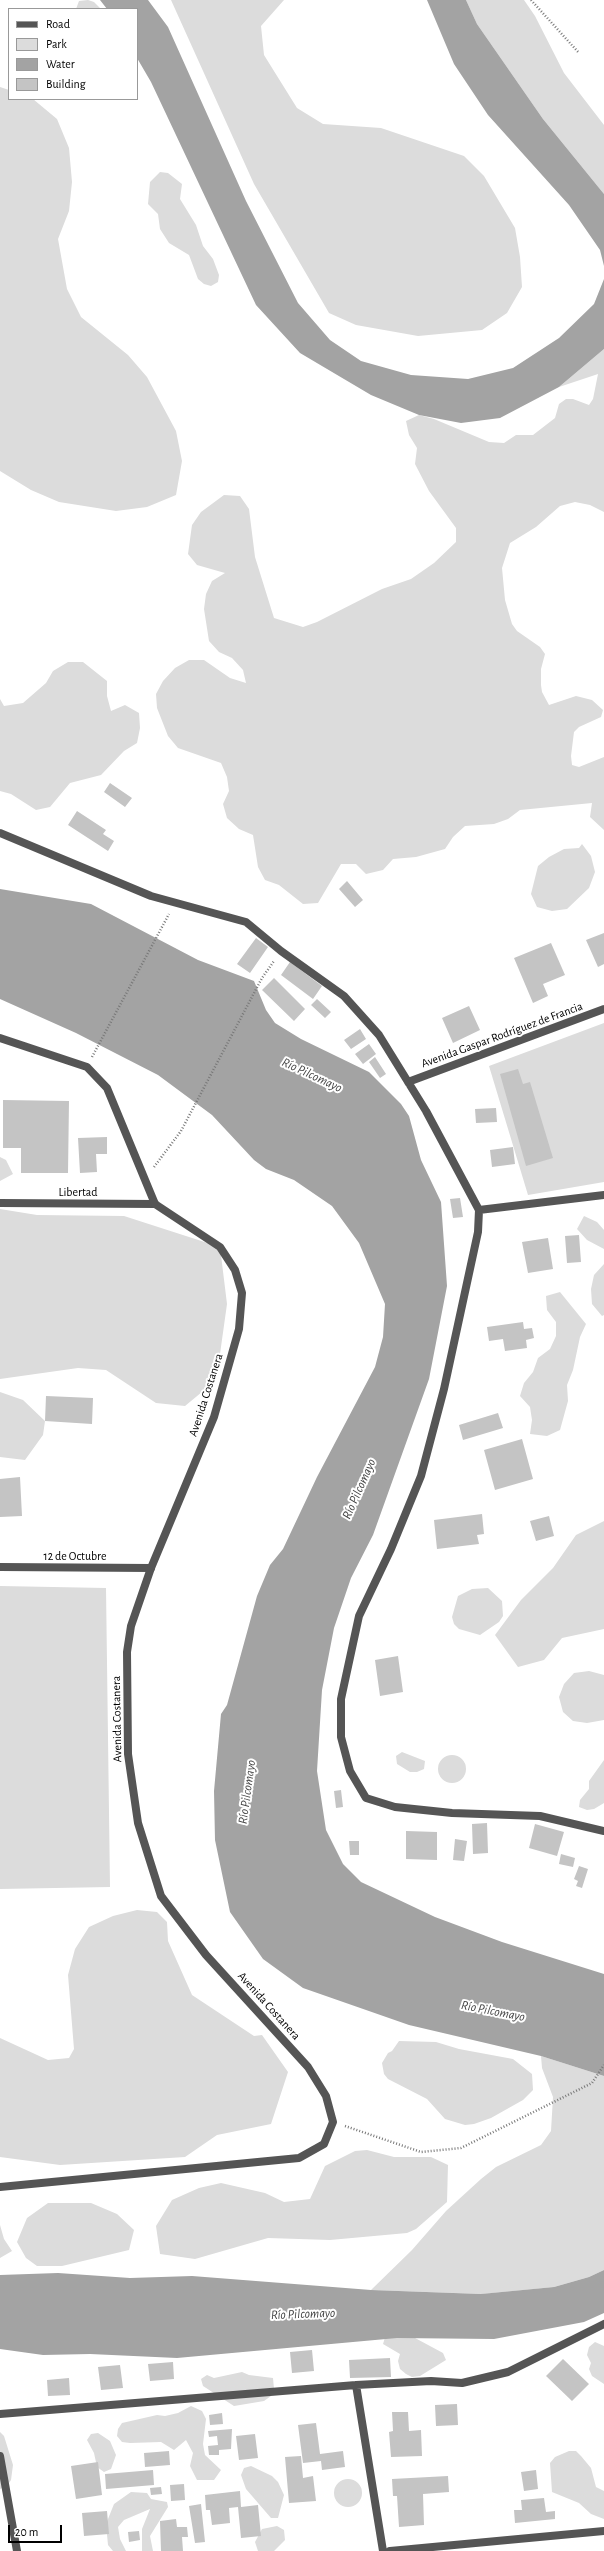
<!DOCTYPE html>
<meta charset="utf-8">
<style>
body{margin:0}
#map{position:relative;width:604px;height:2551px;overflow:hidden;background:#fff;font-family:"Alegreya Sans",sans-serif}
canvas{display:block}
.legend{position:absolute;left:8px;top:8px;width:130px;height:92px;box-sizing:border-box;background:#fff;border:1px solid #999;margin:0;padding:5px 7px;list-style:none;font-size:12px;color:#000}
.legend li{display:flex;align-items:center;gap:8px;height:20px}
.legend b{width:20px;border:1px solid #999}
.scale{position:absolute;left:8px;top:2525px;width:54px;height:18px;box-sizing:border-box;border:2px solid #000;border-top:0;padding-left:5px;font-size:12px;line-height:14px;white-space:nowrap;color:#000;-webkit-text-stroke:3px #fff;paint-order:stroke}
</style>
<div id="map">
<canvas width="604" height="2551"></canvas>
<ul class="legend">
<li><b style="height:5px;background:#555"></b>Road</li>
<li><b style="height:11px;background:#dcdcdc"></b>Park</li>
<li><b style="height:11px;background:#a3a3a3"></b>Water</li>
<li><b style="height:11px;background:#c4c4c4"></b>Building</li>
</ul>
<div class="scale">20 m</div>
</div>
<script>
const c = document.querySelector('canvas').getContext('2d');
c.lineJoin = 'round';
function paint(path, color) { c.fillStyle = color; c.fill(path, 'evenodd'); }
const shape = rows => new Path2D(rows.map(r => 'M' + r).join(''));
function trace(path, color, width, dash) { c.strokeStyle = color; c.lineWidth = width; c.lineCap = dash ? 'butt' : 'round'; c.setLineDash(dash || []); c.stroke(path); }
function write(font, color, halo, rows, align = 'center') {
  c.font = font + ' "Alegreya Sans",sans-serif'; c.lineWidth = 4; c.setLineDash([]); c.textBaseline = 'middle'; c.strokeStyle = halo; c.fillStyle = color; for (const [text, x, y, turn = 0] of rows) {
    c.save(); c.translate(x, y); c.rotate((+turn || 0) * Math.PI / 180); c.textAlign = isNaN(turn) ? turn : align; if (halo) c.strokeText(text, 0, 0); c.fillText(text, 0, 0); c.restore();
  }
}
paint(shape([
 [88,0,94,2,101,9,76,9,79,1],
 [171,0,284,0,261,26,264,55,297,108,323,124,381,128,464,156,484,176,515,228,520,257,522,287,507,313,482,330,418,336,356,325,329,313,254,184],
 [466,0,524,0,535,16,564,73,604,125,604,194,543,119,477,24],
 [0,87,9,90,9,99,33,99,57,119,69,148,72,182,69,211,58,239,67,289,81,317,128,355,147,377,176,431,182,461,176,495,147,507,116,511,59,502,31,490,0,471],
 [160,172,168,173,182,184,180,199,196,225,203,246,213,259,219,275,218,282,211,286,204,284,198,279,189,255,169,243,160,229,158,214,148,204,150,182],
 [604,349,604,512,590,505,575,502,560,506,536,527,510,543,502,568,505,600,512,624,517,631,540,647,545,654,541,669,541,685,542,692,549,705,576,696,592,700,603,710,601,717,579,727,574,732,571,756,572,765,579,767,604,757,604,830,590,817,592,803,520,810,508,819,494,824,465,826,453,837,445,849,416,857,393,859,383,870,366,874,356,864,341,864,318,903,303,904,279,885,265,880,258,867,253,835,239,829,227,818,223,804,229,791,227,777,221,763,178,748,168,736,157,708,156,694,163,681,175,668,189,660,204,660,230,678,246,683,243,670,232,658,219,652,209,641,204,609,206,594,212,581,225,573,197,565,188,554,192,525,201,512,224,495,240,496,249,509,255,557,274,618,303,627,317,622,382,589,411,579,434,563,456,542,456,528,429,491,415,464,417,448,409,435,406,421,419,415,434,419,489,442,504,443,516,435,533,435,555,418,559,404,566,399,573,399,589,405,593,399,598,374,559,387],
 [68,662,83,662,107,681,107,696,111,711,125,705,139,713,140,728,137,743,124,751,101,775,70,783,50,807,36,810,11,794,0,791,0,699,4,706,23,703,46,683,53,671],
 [582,844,591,856,595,872,589,888,567,909,552,911,537,907,531,894,538,866,549,857,564,849,579,848],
 [604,1023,604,1182,528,1195,489,1066],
 [0,1157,6,1160,13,1174,0,1181],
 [0,1209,37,1215,124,1216,220,1247,227,1304,219,1361,208,1387,185,1406,156,1403,106,1370,78,1368,0,1379],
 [584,1216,597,1222,604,1230,604,1249,587,1240,577,1229],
 [604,1264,604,1315,602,1316,592,1304,591,1289,594,1275],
 [560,1292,586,1324,580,1337,573,1370,567,1385,568,1401,560,1430,547,1436,530,1434,532,1420,530,1407,520,1396,524,1383,533,1372,538,1358,550,1349,556,1336,556,1322,547,1310,546,1296],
 [0,1392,23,1400,45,1421,43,1435,25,1460,0,1457],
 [604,1521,604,1629,562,1638,544,1660,518,1667,495,1635,521,1600,553,1568,576,1535],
 [0,1586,106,1588,110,1887,0,1889],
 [488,1588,502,1601,503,1616,499,1622,480,1635,459,1629,454,1624,452,1617,458,1596,472,1589],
 [589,1671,604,1675,604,1720,587,1723,573,1721,563,1712,559,1697,564,1684,574,1673],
 [402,1752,425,1761,424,1769,417,1772,410,1772,397,1764,396,1756],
 '438 1769a14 14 0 1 1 28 0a14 14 0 1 1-28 0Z',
 [604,1760,604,1803,594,1809,587,1810,579,1807,580,1800,589,1789,589,1781],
 [137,1910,157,1912,167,1922,168,1941,192,1995,254,2036,262,2035,288,2072,271,2124,217,2135,185,2157,60,2165,0,2157,0,2038,48,2060,69,2058,74,2049,68,1975,75,1949,89,1927,113,1916],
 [399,2041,436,2042,459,2049,513,2059,532,2074,533,2090,523,2100,491,2118,474,2124,465,2125,445,2119,427,2099,388,2079,384,2074,382,2063,388,2053,392,2051],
 [541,2056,604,2076,604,2270,589,2277,554,2287,482,2294,371,2290,412,2250,446,2211,481,2179,496,2167,541,2145,551,2131,553,2097,542,2068],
 [367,2150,394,2157,431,2157,448,2165,447,2202,416,2229,407,2233,330,2240,268,2238,195,2259,160,2254,156,2226,172,2200,199,2188,221,2183,265,2193,284,2202,310,2199,325,2166,355,2151],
 [48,2203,91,2203,117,2214,134,2230,129,2250,62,2266,37,2266,26,2258,17,2242,27,2218],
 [0,2225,4,2239,12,2251,0,2258],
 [389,2324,443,2353,446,2360,420,2376,412,2377,406,2374,400,2369,398,2361,400,2354,383,2344],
 [595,2342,604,2346,604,2384,592,2376,589,2369,591,2363,587,2355,589,2347],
 [242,2372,249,2375,273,2378,274,2389,271,2396,264,2401,234,2406,203,2386,201,2379,207,2375,214,2378],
 [191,2406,202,2411,206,2419,203,2444,205,2455,221,2470,214,2480,197,2480,190,2466,193,2453,186,2440,174,2450,161,2442,130,2443,122,2442,117,2436,118,2429,122,2423,157,2415,165,2416,178,2413],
 [0,2432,4,2436,13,2465,11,2480,7,2486,0,2489],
 [98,2433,110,2441,116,2455,111,2469,104,2472,97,2467,94,2453,87,2440,91,2434],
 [569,2451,576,2451,581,2456,591,2468,596,2487,604,2491,604,2519,591,2514,579,2503,552,2492,550,2463,555,2457],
 [251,2466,272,2476,278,2482,284,2495,278,2518,271,2518,246,2489,241,2475,244,2468],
 '334 2493a14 14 0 1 1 28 0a14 14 0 1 1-28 0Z',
 [131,2492,147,2493,151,2499,167,2502,168,2507,150,2536,153,2551,142,2551,142,2529,150,2509,124,2520,118,2527,120,2539,126,2551,113,2551,108,2545,106,2524,114,2504],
 [277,2526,284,2530,285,2540,274,2551,258,2551,255,2542,262,2529]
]), '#dcdcdc');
paint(shape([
 [100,0,148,0,168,27,246,201,298,303,330,340,361,361,411,375,468,379,513,368,559,338,594,304,604,279,604,349,559,387,500,418,461,423,419,415,371,395,300,353,256,305,151,82,137,58,137,9,107,9],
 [427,0,466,0,477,24,543,119,604,194,604,266,600,250,569,205,488,115,454,64],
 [0,889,91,904,198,960,254,981,266,1010,275,1023,301,1039,369,1072,401,1104,409,1116,421,1160,441,1202,447,1286,429,1379,373,1535,351,1578,334,1628,322,1690,317,1771,326,1830,343,1864,361,1882,435,1917,502,1942,604,1974,604,2076,541,2056,409,2025,303,1988,263,1959,230,1912,215,1840,214,1791,221,1714,227,1705,257,1596,270,1565,283,1549,317,1477,375,1367,383,1337,385,1304,359,1243,332,1206,294,1180,266,1169,254,1160,212,1115,158,1075,76,1033,0,999],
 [604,2270,604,2313,584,2322,494,2339,397,2338,177,2358,90,2354,43,2355,0,2349,0,2275,58,2273,130,2278,192,2276,371,2290,481,2294,554,2287,589,2277]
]), '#a3a3a3');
paint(shape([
 [110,783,132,798,125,807,104,792],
 [77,811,106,830,103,834,114,841,108,851,68,825],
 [347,881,363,900,355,907,339,889],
 [604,933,604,964,598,967,586,940],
 [256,938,268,947,250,973,237,964],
 [551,943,565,975,543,984,548,996,533,1003,514,958],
 [290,962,322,986,313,999,281,975],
 [274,978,305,1009,294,1021,262,990],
 [317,999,331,1012,325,1018,311,1005],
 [469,1006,480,1030,453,1043,442,1018],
 [360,1029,366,1039,351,1049,344,1040],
 [369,1044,376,1054,363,1064,355,1054],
 [375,1057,386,1074,380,1078,369,1062],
 [518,1069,523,1084,530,1082,553,1158,526,1166,500,1074],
 [3,1100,69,1101,68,1173,21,1173,21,1148,3,1148],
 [496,1108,497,1122,476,1123,475,1109],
 [107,1137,107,1154,96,1154,97,1172,80,1173,78,1138],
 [513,1147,515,1164,492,1167,490,1150],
 [460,1198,463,1217,453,1218,450,1199],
 [579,1235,581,1262,567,1263,565,1236],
 [548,1238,553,1269,528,1273,522,1242],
 [523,1322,524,1329,532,1328,534,1338,526,1340,527,1348,505,1351,503,1339,489,1341,487,1327],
 [46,1396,93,1398,92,1424,45,1421],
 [498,1413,503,1428,463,1440,459,1425],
 [522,1439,533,1479,495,1490,484,1450],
 [20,1477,22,1516,0,1517,0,1479],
 [482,1514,484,1534,477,1535,479,1544,437,1549,434,1520],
 [549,1516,554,1536,536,1541,530,1521],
 [398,1656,403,1692,380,1696,375,1660],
 [341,1790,343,1807,336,1808,334,1791],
 [487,1823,488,1853,473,1854,472,1824],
 [535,1824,564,1832,557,1856,529,1848],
 [406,1831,437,1832,437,1860,406,1859],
 [455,1839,467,1841,464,1861,453,1860],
 [349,1841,359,1841,359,1855,350,1855],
 [561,1854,575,1858,573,1867,559,1864],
 [579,1866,588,1869,582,1888,576,1886,578,1881,574,1879],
 [312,2350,314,2371,292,2373,290,2352],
 [390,2358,391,2377,350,2378,349,2360],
 [563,2359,589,2384,572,2401,546,2376],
 [173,2362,174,2379,150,2381,148,2364],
 [120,2365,123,2388,101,2390,98,2367],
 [69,2378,70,2395,48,2396,47,2380],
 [457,2404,458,2425,436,2426,435,2405],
 [392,2412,408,2412,409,2431,421,2430,422,2456,391,2457,389,2432,393,2431],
 [222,2413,223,2424,210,2425,209,2415],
 [316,2423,320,2454,343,2451,345,2467,322,2470,321,2461,303,2463,298,2425],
 [232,2429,231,2449,219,2450,219,2455,209,2455,208,2446,218,2445,217,2436,209,2437,208,2431],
 [255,2434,258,2458,239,2460,236,2436],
 [169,2451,170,2465,145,2467,144,2453],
 [301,2456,303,2478,313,2476,316,2501,289,2503,285,2457],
 [98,2462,102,2495,76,2499,71,2466],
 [153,2470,154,2485,106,2489,105,2474],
 [536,2470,538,2489,524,2491,521,2472],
 [448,2476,449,2492,423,2494,424,2525,399,2527,397,2496,393,2496,392,2479],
 [184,2484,185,2500,171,2501,170,2485],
 [161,2487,162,2494,151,2495,150,2488],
 [240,2491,241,2507,258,2505,261,2536,241,2538,238,2507,229,2508,230,2523,212,2525,210,2510,206,2510,205,2495],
 [544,2498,546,2512,555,2511,555,2519,515,2523,514,2510,522,2510,521,2500],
 [201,2504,205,2542,195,2543,189,2506],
 [107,2511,109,2534,84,2536,82,2513],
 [176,2519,177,2527,187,2527,188,2537,182,2537,183,2551,161,2551,160,2521],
 [139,2531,140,2540,129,2542,128,2532]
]), '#c4c4c4');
trace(shape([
 [531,0,579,53],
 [92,1057,169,914],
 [154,1167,181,1131,262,978,274,961],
 [345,2126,421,2152,461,2148,592,2083,604,2065]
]), '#777', 2.5, [1, 2]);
trace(shape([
 [0,833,151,896,246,922,281,951,344,996,379,1035,426,1111,479,1210,478,1232,444,1389,421,1476,391,1549,359,1616,341,1699,341,1737,350,1771,366,1798,395,1807,452,1813,540,1816,604,1831],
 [408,1082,604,1009],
 [0,1203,155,1204],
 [479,1210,604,1195],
 [0,1567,151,1568],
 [356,2385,383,2551],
 [0,2414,356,2385,431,2381,462,2383,508,2372,604,2324],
 [0,2456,17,2551],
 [390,2551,604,2531]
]), '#555', 8);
trace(shape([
 [0,1038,87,1067,107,1088,155,1204,220,1247,235,1270,242,1293,239,1329,214,1417,151,1568,131,1626,127,1652,128,1754,138,1823,161,1896,206,1955,308,2067,326,2096,333,2122,324,2144,299,2158,0,2187]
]), '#555', 8);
write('12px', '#000', '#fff', [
 ["Avenida Gaspar Rodríguez de Francia",502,1035,-20],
 ["Libertad",78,1192],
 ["Avenida Costanera",206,1395,-72],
 ["12 de Octubre",75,1556],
 ["Avenida Costanera",117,1719,-91],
 ["Avenida Costanera",269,2006,48]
]);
write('italic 13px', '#444', '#fff', [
 ["Río Pilcomayo",312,1075,25],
 ["Río Pilcomayo",359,1489,-66],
 ["Río Pilcomayo",247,1792,-82],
 ["Río Pilcomayo",493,2011,11],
 ["Río Pilcomayo",303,2314,-2]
]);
</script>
